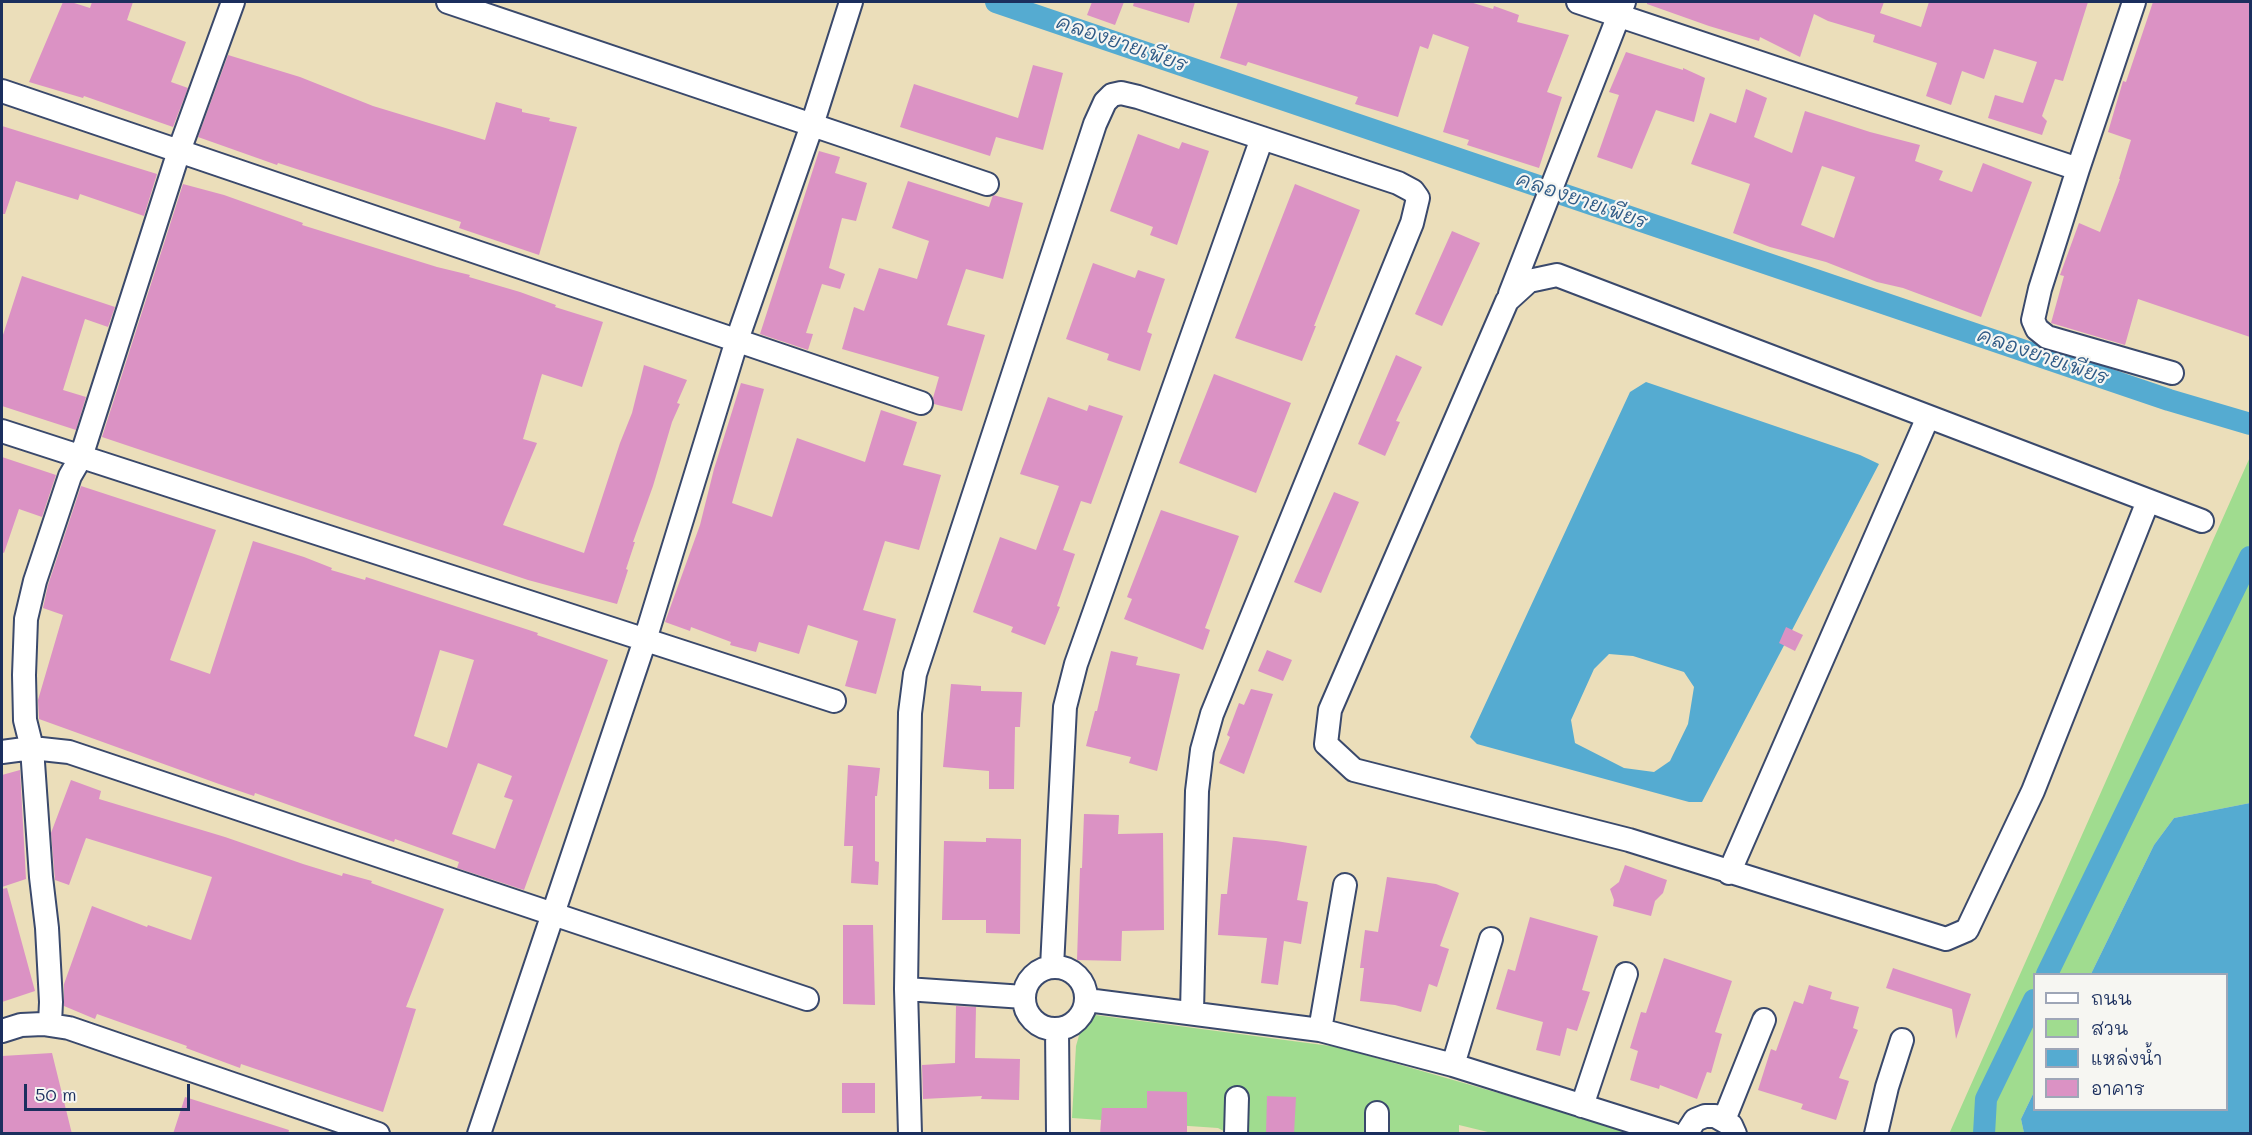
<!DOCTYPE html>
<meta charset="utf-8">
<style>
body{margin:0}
#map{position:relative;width:2252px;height:1135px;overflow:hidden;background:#ebdeba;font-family:Mali,"Playpen Sans Thai",sans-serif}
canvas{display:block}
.frame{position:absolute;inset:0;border:3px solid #1b2f5e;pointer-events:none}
.legend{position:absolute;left:2033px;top:973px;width:195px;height:138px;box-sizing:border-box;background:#f6f6f2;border:2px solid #9ea6b7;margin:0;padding:8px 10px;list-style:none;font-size:18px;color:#1b2f5e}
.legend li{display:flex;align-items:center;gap:12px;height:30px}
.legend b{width:30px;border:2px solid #9ea6b7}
.scale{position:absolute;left:24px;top:1084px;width:166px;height:27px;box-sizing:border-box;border:3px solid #1b2f5e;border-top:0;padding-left:8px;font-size:18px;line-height:21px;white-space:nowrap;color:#1b2f5e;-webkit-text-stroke:4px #f6f6f2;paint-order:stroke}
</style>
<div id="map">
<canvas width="2252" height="1135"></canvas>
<div class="frame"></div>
<ul class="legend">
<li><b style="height:8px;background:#fff"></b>ถนน</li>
<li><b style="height:16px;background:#a0dc8f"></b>สวน</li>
<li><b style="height:16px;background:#55abd1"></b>แหล่งน้ำ</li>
<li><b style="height:16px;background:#db92c4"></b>อาคาร</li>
</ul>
<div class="scale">50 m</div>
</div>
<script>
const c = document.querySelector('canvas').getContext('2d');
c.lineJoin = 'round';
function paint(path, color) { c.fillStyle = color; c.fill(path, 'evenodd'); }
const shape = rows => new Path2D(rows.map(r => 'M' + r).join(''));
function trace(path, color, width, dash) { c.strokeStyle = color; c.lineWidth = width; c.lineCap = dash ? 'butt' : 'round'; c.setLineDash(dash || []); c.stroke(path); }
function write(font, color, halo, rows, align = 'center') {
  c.font = font + ' Mali,"Playpen Sans Thai",sans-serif'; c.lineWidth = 4.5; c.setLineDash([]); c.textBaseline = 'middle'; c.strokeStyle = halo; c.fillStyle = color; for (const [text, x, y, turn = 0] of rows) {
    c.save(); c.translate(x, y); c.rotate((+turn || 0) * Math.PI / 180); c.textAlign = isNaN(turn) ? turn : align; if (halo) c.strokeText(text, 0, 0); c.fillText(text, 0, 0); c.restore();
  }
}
paint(shape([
 [2250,457,2250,803,2174,818,2154,845,2091,974,2034,974,2034,1092,2021,1119,2024,1133,1949,1134],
 [1095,1015,1338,1047,1638,1133,1496,1134,1459,1125,1459,1134,1229,1134,1218,1128,1072,1118,1076,1046,1082,1025]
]), '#a0dc8f');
paint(shape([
 [1646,382,1860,455,1879,464,1702,802,1689,802,1477,744,1470,737,1630,392],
 [1609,654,1633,656,1684,672,1694,687,1688,724,1670,761,1654,772,1624,768,1575,743,1571,720,1594,669],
 [2250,803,2250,1133,2024,1133,2021,1119,2034,1092,2034,1110,2226,1110,2226,974,2091,974,2154,845,2174,818]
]), '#55abd1');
trace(shape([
 [996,2,2169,400,2250,424],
 [2047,974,2250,557],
 [1984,1134,1986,1099,2034,1000]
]), '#55abd1', 22);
paint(shape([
 [63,2,71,2,90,8,92,2,133,2,127,20,186,42,171,82,188,88,173,127,84,96,83,98,29,82],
 [1092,2,1124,2,1115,25,1087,15],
 [1134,2,1195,2,1189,23,1133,6],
 [1238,2,1470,2,1493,9,1494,6,1519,15,1517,22,1569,35,1547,92,1562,97,1539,168,1467,145,1469,140,1443,132,1469,47,1433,34,1428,49,1420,46,1398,117,1355,104,1358,97,1248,62,1246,66,1220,58],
 [1647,2,1884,2,1880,13,1921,27,1929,2,2088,2,2063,81,2055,79,2042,116,2047,121,2042,135,1988,118,1995,95,2023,103,2037,62,1994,49,1984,79,1962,71,1951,105,1926,96,1937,63,1873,42,1875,35,1828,21,1814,14,1800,57,1760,37,1759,41,1709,26,1647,4],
 [2153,2,2250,2,2250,337,2138,299,2125,345,2051,323,2064,276,2060,275,2079,223,2100,232,2120,179,2119,179,2131,140,2108,132,2123,81,2126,82],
 [1626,52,1683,70,1683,68,1705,78,1694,122,1656,110,1632,169,1597,157,1619,95,1609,92],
 [228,55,300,77,373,106,485,140,496,102,522,109,522,112,550,118,549,121,577,127,539,255,459,228,461,222,278,163,277,165,198,137],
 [1033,65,1063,73,1043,150,996,137,990,156,900,127,914,84,1018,118],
 [1746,89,1767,98,1754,137,1792,153,1805,111,1870,132,1920,145,1915,161,1943,171,1939,180,1972,192,1983,163,2032,182,1981,317,1903,288,1877,282,1826,262,1770,247,1733,233,1750,184,1691,164,1710,113,1736,123],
 [1822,166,1855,177,1834,238,1801,225],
 [2,126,157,174,144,216,80,194,78,200,16,181,5,214,2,214],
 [1138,134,1179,149,1182,142,1209,151,1177,245,1150,235,1153,227,1110,211],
 [819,151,840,157,835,173,867,183,856,221,842,218,829,268,845,274,840,289,822,284,806,333,813,334,808,350,760,334],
 [908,181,989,207,993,195,1023,203,1003,279,966,269,947,325,985,335,962,411,934,404,933,398,939,377,842,349,854,307,864,311,879,268,917,279,929,241,892,228],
 [183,184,224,195,303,223,302,225,437,267,470,275,469,277,520,292,556,305,555,307,603,322,582,387,542,374,523,439,537,443,503,525,584,553,620,443,632,413,644,365,687,380,677,403,680,404,672,422,653,486,633,542,635,542,626,569,628,570,617,604,528,580,102,437],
 [1295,184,1360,210,1314,326,1316,326,1302,361,1235,338],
 [1452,231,1480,243,1442,326,1415,314],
 [1093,263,1135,278,1138,270,1165,279,1147,332,1152,334,1140,371,1107,360,1109,354,1066,339],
 [22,276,115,307,108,327,85,319,63,390,86,397,76,430,2,406,2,338],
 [1396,355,1422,367,1396,421,1400,422,1385,456,1358,444],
 [1214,374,1291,403,1256,493,1179,463],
 [741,383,764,389,732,503,772,517,797,438,865,462,881,410,917,422,903,465,941,475,919,550,885,541,863,610,896,619,876,694,845,686,858,641,808,625,799,654,759,642,756,652,730,645,731,642,691,627,690,631,665,622,700,525,714,469],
 [1048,397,1087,411,1089,405,1123,416,1091,504,1081,501,1063,550,1075,554,1057,606,1060,607,1045,645,1011,632,1013,627,973,612,1000,537,1036,550,1059,486,1020,474],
 [2,457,56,475,42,517,19,509,4,553,2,552],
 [81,486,216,530,170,660,210,674,253,541,304,557,332,568,331,570,365,580,366,577,538,633,537,635,608,660,524,890,457,868,459,862,395,839,394,842,255,793,254,796,219,784,39,719,38,700,63,615,43,608,48,585],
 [440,650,474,660,447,748,414,736],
 [478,763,512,776,504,797,513,800,495,849,452,834],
 [1334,492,1359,502,1321,593,1294,582],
 [1161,510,1239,536,1205,628,1210,630,1203,650,1124,619,1132,599,1127,597],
 [1786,627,1803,635,1795,651,1779,643],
 [1267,650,1292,660,1283,681,1258,671],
 [1111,651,1138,657,1136,665,1180,674,1157,771,1129,763,1131,757,1086,746,1095,711,1097,711],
 [951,684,981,686,981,691,1022,692,1020,727,1015,727,1014,789,989,789,989,771,943,767],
 [1251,689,1273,694,1244,774,1219,763,1230,737,1227,735,1239,703,1244,705],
 [848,765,880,768,877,796,875,796,875,861,879,862,878,885,851,883,853,846,844,846],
 [20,770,26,879,2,887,2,775],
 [71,780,101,791,99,799,225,837,303,864,342,876,343,873,372,881,371,883,444,909,406,1007,416,1009,383,1112,241,1064,240,1068,186,1048,187,1046,97,1014,95,1019,64,1006,64,984,92,906,147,927,148,925,191,940,212,877,86,838,69,885,55,880,51,833],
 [1084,814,1119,815,1118,834,1163,833,1164,930,1122,931,1121,961,1077,960,1080,868,1082,868],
 [1233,837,1276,841,1307,846,1297,900,1308,902,1301,944,1284,941,1278,985,1261,983,1267,938,1218,935,1221,894,1227,894],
 [986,838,1021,839,1020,934,986,933,986,920,942,920,944,841,986,842],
 [1625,865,1667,880,1663,893,1655,901,1651,916,1613,906,1614,900,1610,889,1619,882],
 [1387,877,1436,884,1459,893,1440,946,1449,949,1437,987,1429,984,1421,1012,1395,1005,1360,1001,1364,968,1360,968,1365,930,1378,932],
 [7,888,35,991,2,1002,2,889],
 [1530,917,1598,936,1582,990,1590,992,1577,1031,1567,1028,1560,1056,1536,1050,1543,1022,1496,1009,1508,969,1515,971],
 [843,925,873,925,875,1005,843,1004],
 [1664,958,1732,981,1715,1032,1722,1034,1711,1073,1707,1072,1697,1099,1660,1085,1659,1089,1630,1080,1638,1051,1630,1048,1641,1012,1646,1013],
 [1893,968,1971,994,1956,1039,1952,1009,1886,988],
 [1809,985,1832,992,1830,999,1859,1007,1853,1028,1858,1030,1839,1078,1849,1081,1836,1120,1801,1109,1803,1104,1758,1090,1771,1049,1776,1051,1794,1001,1803,1004],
 [956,1006,976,1007,975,1058,1020,1059,1019,1100,981,1099,982,1096,923,1099,922,1065,955,1063],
 [52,1053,72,1134,2,1134,2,1056],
 [842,1083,875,1083,875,1113,842,1113],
 [1147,1091,1187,1092,1187,1134,1100,1134,1102,1108,1147,1108],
 [1267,1096,1296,1097,1294,1134,1266,1134],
 [185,1097,289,1130,288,1134,173,1134]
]), '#db92c4');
const minor = shape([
 [448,2,987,184],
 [1578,2,2078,169],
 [2134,2,2078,169,2040,289,2033,320,2037,329,2047,337,2172,373],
 [2,91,921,403],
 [1510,294,1624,2],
 [2,431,834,701],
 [2148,501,2033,791,1967,930,1946,939,1629,840,1354,770,1326,744,1330,710,1507,301,1529,281,1557,275,2202,521],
 [2,752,32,748,69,752,807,999],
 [1729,873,1928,417],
 '1024 998a31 31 0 1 1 62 0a31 31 0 1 1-62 0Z',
 [1052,967,1065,707,1076,664,1262,138],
 [906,989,1024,997],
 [1087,1000,1320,1030,1453,1065,1672,1134],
 [50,1024,51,1002,47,928,41,877,32,748,25,720,24,675,26,619,35,581,70,476,81,457,179,151,233,2],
 [1057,1029,1058,1134],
 [1320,1030,1345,885],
 [2,1031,21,1025,43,1024,69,1028,378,1134],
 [1453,1065,1491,939],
 [1582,1106,1626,974],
 [1724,1120,1764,1020],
 [479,1134,645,640,737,340,812,125,851,2],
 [910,1134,906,989,910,713,915,674,1095,124,1105,102,1112,95,1121,93,1138,97,1398,183,1413,191,1418,198,1412,223,1212,714,1202,750,1197,791,1192,1012],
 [1236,1134,1237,1098],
 [1377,1134,1377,1113],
 [1686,1134,1695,1120,1705,1116,1715,1116,1731,1125,1735,1134],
 [1876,1134,1887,1087,1902,1040]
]);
trace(minor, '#3a496c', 26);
trace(minor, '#fff', 22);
write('italic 20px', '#2f5a86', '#f6f6f2', [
 ["คลองยายเพียร",1122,44,19],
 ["คลองยายเพียร",1582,201,19],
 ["คลองยายเพียร",2043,357,19]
]);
</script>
